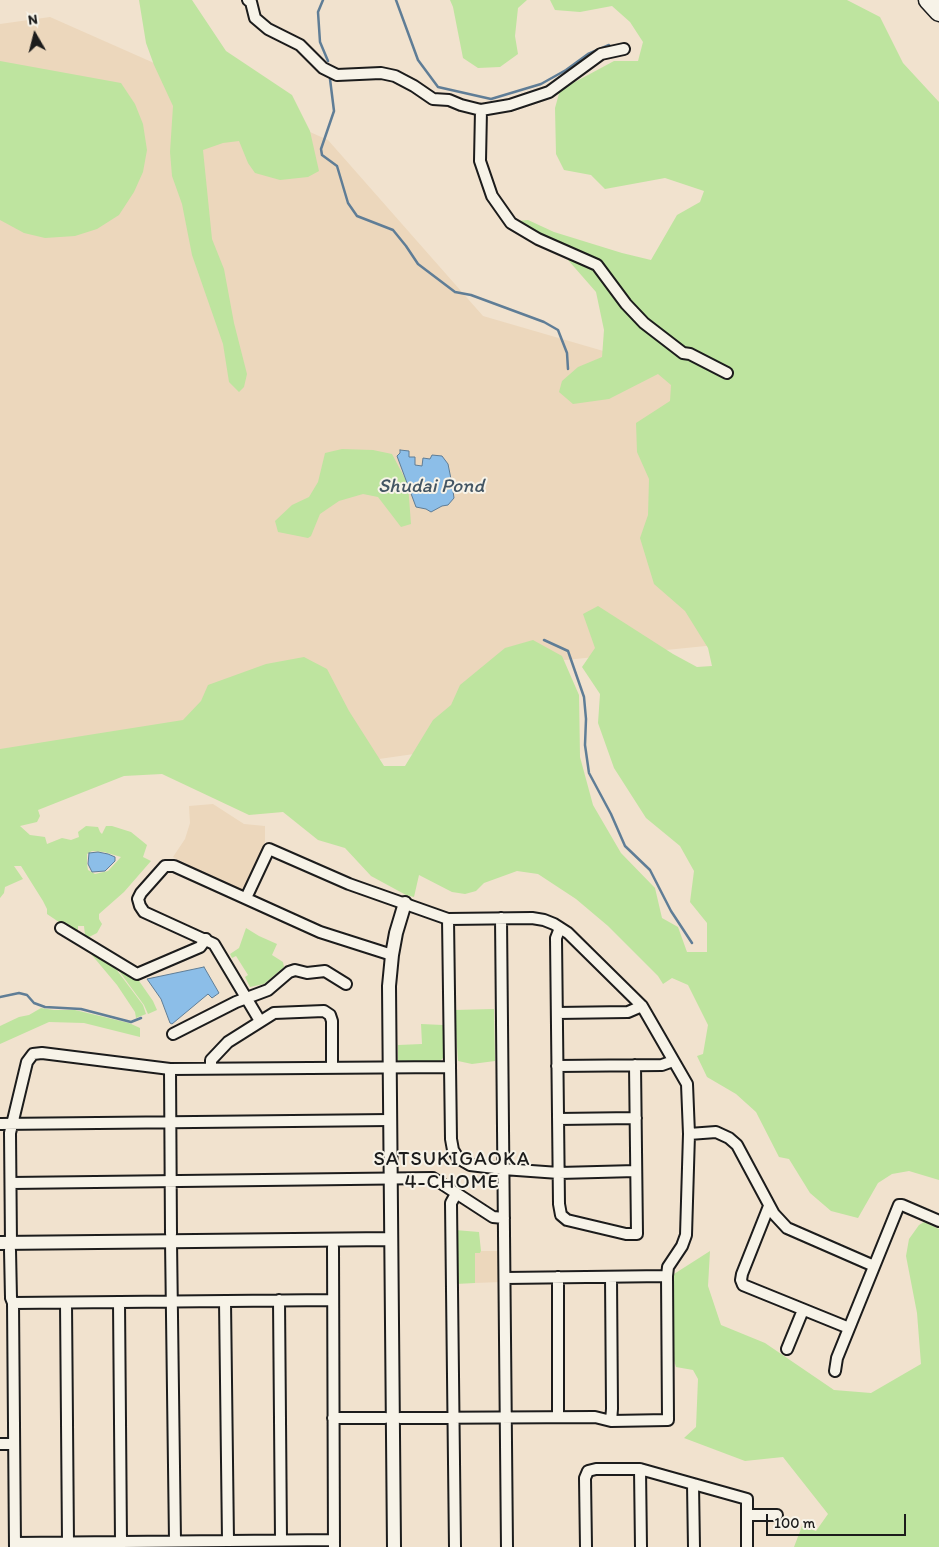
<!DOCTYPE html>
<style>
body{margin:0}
#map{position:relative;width:939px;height:1547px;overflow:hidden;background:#f1e2ce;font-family:Itim,sans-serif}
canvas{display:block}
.north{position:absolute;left:10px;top:10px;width:50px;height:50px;-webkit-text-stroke:4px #f7f3e8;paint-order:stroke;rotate:352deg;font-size:14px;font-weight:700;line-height:20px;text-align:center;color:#1c1c1c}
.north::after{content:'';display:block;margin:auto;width:18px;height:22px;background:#1c1c1c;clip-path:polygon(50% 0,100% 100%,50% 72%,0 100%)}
.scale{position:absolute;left:766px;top:1514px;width:140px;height:22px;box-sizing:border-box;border:2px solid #1c1c1c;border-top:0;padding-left:6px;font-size:15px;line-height:18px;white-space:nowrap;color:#1c1c1c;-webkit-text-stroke:4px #f7f3e8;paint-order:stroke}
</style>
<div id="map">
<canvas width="939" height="1547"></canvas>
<div class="north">N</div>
<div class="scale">100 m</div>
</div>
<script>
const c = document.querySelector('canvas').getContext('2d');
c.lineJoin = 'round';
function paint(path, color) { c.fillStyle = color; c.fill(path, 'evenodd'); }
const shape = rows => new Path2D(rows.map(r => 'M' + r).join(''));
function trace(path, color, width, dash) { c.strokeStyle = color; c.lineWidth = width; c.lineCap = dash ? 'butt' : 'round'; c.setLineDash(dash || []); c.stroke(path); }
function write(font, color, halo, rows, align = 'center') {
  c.font = font + ' Itim,sans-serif'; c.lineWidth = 4; c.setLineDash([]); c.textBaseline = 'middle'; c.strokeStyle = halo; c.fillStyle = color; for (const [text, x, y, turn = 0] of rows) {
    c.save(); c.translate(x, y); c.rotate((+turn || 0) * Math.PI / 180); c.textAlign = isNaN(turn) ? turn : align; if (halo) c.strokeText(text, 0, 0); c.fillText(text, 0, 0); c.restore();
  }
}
paint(shape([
 [50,17,328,140,483,316,679,373,716,645,505,666,435,751,365,761,210,720,0,758,0,24],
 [213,804,244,824,265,826,265,842,245,889,240,891,173,857,185,839,190,823,189,806],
 [481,1251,501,1251,501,1282,475,1283,475,1253,480,1253]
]), '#ecd7bc');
paint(shape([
 [139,0,192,0,226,51,292,95,310,131,319,171,308,177,280,180,255,173,248,163,239,141,223,143,203,150,212,239,224,269,234,323,247,374,244,387,239,392,229,382,223,344,192,255,182,204,172,176,170,152,173,106,154,65,146,43],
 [450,0,527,0,518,8,515,36,518,54,500,67,478,68,463,58,453,7],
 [550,0,847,0,880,17,903,63,939,102,939,1180,909,1171,892,1174,878,1183,858,1218,831,1211,810,1193,789,1159,779,1157,756,1112,736,1094,707,1077,697,1056,703,1054,708,1025,688,985,672,978,663,984,658,976,608,926,576,899,538,874,517,871,484,883,476,891,465,894,452,892,419,875,414,897,406,895,371,876,345,848,318,840,283,812,249,815,162,774,124,776,38,810,40,816,37,822,20,826,30,835,45,837,47,844,62,838,71,840,79,837,78,832,86,826,98,827,100,832,102,834,106,826,112,826,131,832,147,845,143,857,151,861,124,892,99,914,99,919,102,924,97,933,87,938,85,935,84,926,78,926,78,935,47,914,47,909,43,901,21,866,14,866,23,879,5,887,4,893,0,898,0,749,183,720,201,701,208,685,266,664,304,657,327,669,349,711,384,766,405,766,433,720,451,705,460,685,505,648,533,640,562,656,579,695,580,757,593,805,621,853,655,888,662,918,678,927,687,952,707,952,707,923,690,902,694,871,680,846,646,818,614,768,598,723,600,694,582,667,595,648,583,614,598,606,673,654,697,667,712,666,708,648,685,611,654,584,640,538,648,515,649,479,637,452,636,423,670,401,671,385,658,374,609,399,573,404,559,392,562,381,578,367,602,357,604,330,596,292,568,260,565,250,516,221,528,220,554,232,622,253,651,260,677,215,700,202,704,191,665,178,605,189,591,175,564,170,556,154,555,108,560,90,614,61,638,61,643,42,630,22,612,6,580,12,555,10],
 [92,851,104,852,121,857,108,871,95,874,88,870,87,864,87,854],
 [0,61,121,83,135,104,143,124,147,150,143,172,134,192,119,215,97,229,75,236,45,238,24,233,0,220],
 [342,449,373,450,392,454,408,484,411,524,401,527,378,497,363,494,339,501,320,514,311,536,308,538,278,532,275,521,292,505,309,497,318,482,325,453],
 [246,928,259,936,277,944,272,955,283,962,284,967,264,984,250,987,245,977,248,975,236,956,232,958,230,954,239,948],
 [86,948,110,961,143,1005,146,1014,136,1018,135,1012,117,985],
 [113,963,137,978,153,1001,157,1010,148,1014,144,1005],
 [41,1008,54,1010,75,1010,129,1023,140,1028,140,1037,84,1023,49,1022,0,1044,0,1026,19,1017,29,1015],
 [494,1009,495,1061,472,1064,458,1061,455,1018,454,1017,454,1010],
 [421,1024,443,1025,444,1057,440,1061,402,1063,400,1061,398,1060,398,1045,422,1044],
 [924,1222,939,1229,939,1547,794,1547,802,1526,816,1531,828,1514,783,1457,745,1461,684,1438,696,1427,698,1379,693,1370,676,1367,672,1354,672,1283,674,1274,710,1251,708,1286,721,1325,765,1343,834,1390,871,1393,921,1364,917,1313,906,1256,909,1239,919,1225],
 [455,1230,479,1232,481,1251,480,1253,475,1253,475,1283,456,1284]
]), '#bee49f');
const water = shape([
 [400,450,409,451,409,457,415,457,415,465,422,466,423,458,430,459,432,455,442,456,448,464,452,484,454,498,448,505,442,506,431,512,426,509,416,507,397,456,400,453,400,450],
 [89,853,98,852,108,854,115,857,115,861,105,871,92,872,88,864,89,853],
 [204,967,219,993,212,998,208,994,172,1024,170,1023,161,999,147,979,204,967]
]);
paint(water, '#8cbee8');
trace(water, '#5f7d96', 1);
trace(shape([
 [323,0,318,12,320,42,328,61],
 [396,0,418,60,438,87,491,99,541,84,566,70,588,54,609,45],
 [330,79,334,111,321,149,322,155,337,166,348,203,357,216,393,230,406,246,418,264,455,292,471,295,544,322,558,330,567,353,568,369],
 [544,640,568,651,584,697,586,719,585,745,589,773,611,814,625,846,650,870,671,911,692,943],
 [0,997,19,993,27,995,34,1003,45,1007,81,1009,131,1022,141,1018]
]), '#5f7d96', 2.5);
const minor = shape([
 [248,0,251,2,255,18,268,29,300,45,323,68,337,75,381,73,395,76,414,86,433,99,449,100,461,105,481,110,480,161,492,196,511,223,538,239,597,265,626,304,644,323,683,353,690,354,727,373],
 [481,110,510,105,549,92,601,54,624,49],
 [246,898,269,849,349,884,448,919,532,918,544,920,554,924,568,933,642,1006,687,1084,689,1134],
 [501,918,507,1547],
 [448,919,451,1139,453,1150,458,1158,470,1165,503,1169,559,1173,636,1171],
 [61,928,137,974,200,947,206,939],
 [560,928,556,938,559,1204,561,1215,567,1220,626,1234,637,1234,635,1065],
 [557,1013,628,1012,642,1006],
 [260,1021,214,944,144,912,140,906,138,899,141,893,165,866,174,866,320,932,392,955],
 [173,1034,236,1002,268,990,289,972,295,970,307,973,325,971,346,984],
 [557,1066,662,1065,673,1061],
 [211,1068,211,1060,228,1042,274,1013,324,1011,330,1015,332,1021,332,1067],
 [170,1069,171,1234],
 [558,1119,636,1118],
 [0,1124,390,1120],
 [11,1183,433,1178,493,1217,504,1218],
 [769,1206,742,1274,741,1280,743,1285,849,1328],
 [171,1241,175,1541],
 [11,1243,10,1133,27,1062,33,1054,42,1053,170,1069,450,1067],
 [333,1247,334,1547],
 [10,1250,11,1298,13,1303,15,1547],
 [558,1277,558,1417],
 [505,1278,667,1276],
 [279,1300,281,1540],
 [225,1301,228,1541],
 [119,1302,121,1542],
 [13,1303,333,1300],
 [66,1303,68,1543],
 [787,1349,803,1310],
 [835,1371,837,1358,899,1205,902,1205,939,1221],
 [333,1418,385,1418],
 [400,1418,595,1417,611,1421,612,1409,611,1277],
 [611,1421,668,1420,667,1276,668,1267,682,1246,686,1235,689,1134,716,1132,729,1138,737,1145,774,1214,787,1228,874,1266],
 [0,1444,14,1444],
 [640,1469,641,1547],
 [693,1484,694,1547],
 [747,1515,777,1515],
 [15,1543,334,1540],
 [455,1547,451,1203,456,1194],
 [586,1547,585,1478,588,1471,596,1469,640,1469,747,1499,747,1547]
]);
const tertiary = shape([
 [0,1243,391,1239],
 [394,1547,389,986,392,955,396,933,405,903]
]);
const motorway = shape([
 [928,0,939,12]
]);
trace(minor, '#1c1c1c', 14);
trace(tertiary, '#1c1c1c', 16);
trace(motorway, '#1c1c1c', 21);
trace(minor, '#f7f3e8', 10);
trace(tertiary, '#f7f3e8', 12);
trace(motorway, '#f7f3e8', 18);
write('italic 20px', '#435563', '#f7f3e8', [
 ["Shudai Pond",431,487]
]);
c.letterSpacing = '1px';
write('20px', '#1c1c1c', '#f7f3e8', [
 ["SATSUKIGAOKA",452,1160],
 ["4-CHOME",452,1183]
]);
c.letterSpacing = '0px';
</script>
